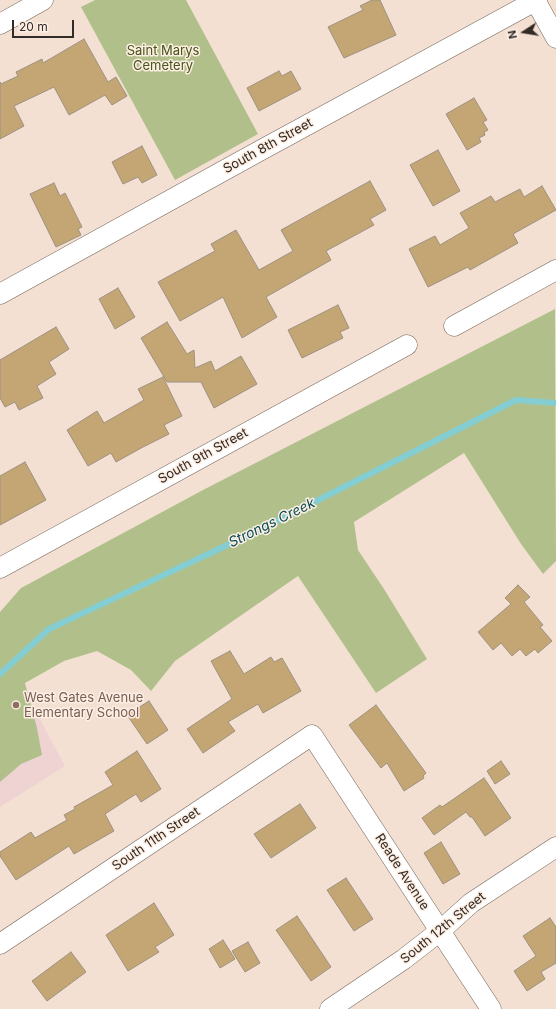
<!DOCTYPE html>
<style>
body{margin:0}
#map{position:relative;width:556px;height:1009px;overflow:hidden;background:#f3e0d2;font-family:Inter,sans-serif}
canvas{display:block}
.north{position:absolute;left:504px;top:12px;width:40px;height:40px;-webkit-text-stroke:3px #fdeee3;paint-order:stroke;rotate:258deg;font-size:11px;font-weight:700;line-height:16px;text-align:center;color:#322b26}
.north::after{content:'';display:block;margin:auto;width:14px;height:18px;background:#322b26;clip-path:polygon(50% 0,100% 100%,50% 72%,0 100%)}
.scale{position:absolute;left:12px;top:20px;width:62px;height:18px;box-sizing:border-box;border:2px solid #322b26;border-top:0;padding-left:5px;font-size:12px;line-height:14px;white-space:nowrap;color:#322b26;-webkit-text-stroke:3px #fdeee3;paint-order:stroke}
</style>
<div id="map">
<canvas width="556" height="1009"></canvas>
<div class="north">N</div>
<div class="scale">20 m</div>
</div>
<script>
const c = document.querySelector('canvas').getContext('2d');
c.lineJoin = 'round';
function paint(path, color) { c.fillStyle = color; c.fill(path, 'evenodd'); }
const shape = rows => new Path2D(rows.map(r => 'M' + r).join(''));
function trace(path, color, width, dash) { c.strokeStyle = color; c.lineWidth = width; c.lineCap = dash ? 'butt' : 'round'; c.setLineDash(dash || []); c.stroke(path); }
function write(font, color, halo, rows, align = 'center') {
  c.font = font + ' Inter,sans-serif'; c.lineWidth = 3; c.setLineDash([]); c.textBaseline = 'middle'; c.strokeStyle = halo; c.fillStyle = color; for (const [text, x, y, turn = 0] of rows) {
    c.save(); c.translate(x, y); c.rotate((+turn || 0) * Math.PI / 180); c.textAlign = isNaN(turn) ? turn : align; if (halo) c.strokeText(text, 0, 0); c.fillText(text, 0, 0); c.restore();
  }
}
paint(shape([
 [0,645,65,766,0,807]
]), '#eed3d2');
paint(shape([
 [95,0,186,0,258,134,175,180,81,7],
 [555,309,556,561,543,574,521,544,464,453,354,522,358,550,384,589,427,659,376,693,298,576,175,661,151,691,131,670,97,651,64,661,25,683,37,728,42,755,21,764,0,782,0,612,21,588,203,490]
]), '#b1c08b');
trace(shape([
 [0,674,49,629,253,533,516,400,556,403]
]), '#84ced3', 6);
const building = shape([
 [372,0,380,0,396,35,344,58,328,27,363,10,360,6,372,0],
 [84,39,108,82,116,77,127,96,112,105,105,95,69,115,54,87,14,106,24,126,0,139,0,82,1,84,18,76,16,72,42,59,43,63,84,39],
 [279,71,282,76,291,71,301,89,259,111,247,88,279,71],
 [474,98,487,120,483,122,488,130,484,132,485,135,479,138,481,142,467,150,446,114,474,98],
 [142,146,157,175,142,183,138,177,123,184,112,162,142,146],
 [438,150,460,191,433,206,410,165,438,150],
 [370,181,386,210,370,219,374,225,326,251,331,260,266,297,277,317,242,338,223,297,180,321,158,282,215,251,211,244,236,230,259,270,293,251,281,230,370,181],
 [54,183,60,196,65,193,82,227,78,229,81,235,56,247,30,194,54,183],
 [542,186,556,210,513,234,518,243,470,270,468,267,428,287,409,249,435,236,440,245,469,228,460,213,491,196,495,202,520,189,524,197,542,186],
 [118,288,135,317,115,329,99,299,118,288],
 [338,305,349,328,340,332,343,338,302,358,288,330,338,305],
 [167,322,187,354,194,350,195,368,211,361,215,371,241,356,257,384,214,408,201,382,167,382,141,338,167,322],
 [56,327,69,349,49,362,56,374,37,386,43,398,19,410,15,402,5,407,0,398,0,360,56,327],
 [163,377,182,416,164,425,169,434,143,447,116,462,111,453,88,466,67,430,97,411,104,423,144,400,138,389,163,377],
 [25,462,46,500,0,525,0,476,25,462],
 [518,585,530,597,524,602,543,625,540,627,552,641,538,653,535,649,526,656,520,649,512,656,501,643,493,650,478,632,511,604,505,598,518,585],
 [230,651,244,674,271,657,274,662,282,658,301,691,263,713,258,704,228,722,235,731,203,753,187,729,232,699,211,661,230,651],
 [149,701,168,730,147,744,127,715,149,701],
 [376,705,426,773,423,776,424,778,404,791,387,763,381,768,349,725,376,705],
 [137,751,161,789,141,802,136,794,105,814,114,831,74,854,69,846,16,880,0,856,0,852,31,832,35,838,67,820,64,815,75,809,74,807,113,785,105,772,137,751],
 [501,761,510,774,495,784,487,771,501,761],
 [484,778,511,818,485,836,472,817,470,817,466,812,434,835,422,818,440,805,442,807,484,778],
 [300,804,316,828,271,858,254,834,300,804],
 [441,842,460,874,443,884,424,853,441,842],
 [346,878,373,919,354,931,327,890,346,878],
 [154,903,174,935,155,947,159,952,128,971,106,935,154,903],
 [297,916,331,967,311,981,276,930,297,916],
 [550,918,556,927,556,963,541,972,545,979,527,991,514,971,536,956,523,936,550,918],
 [223,940,235,959,220,968,209,949,223,940],
 [248,942,260,963,245,972,232,951,248,942],
 [71,952,86,972,47,1001,32,981,71,952]
]);
paint(building, '#c4a675');
trace(building, '#9c9180', 1);
const minor = shape([
 [535,0,556,38],
 [0,24,43,0],
 [0,294,263,149,537,0],
 [454,326,556,270],
 [0,568,407,345],
 [0,944,312,735,491,1009],
 [330,1009,404,959,440,931,471,903,556,847]
]);
trace(minor, '#746458', 21);
trace(minor, '#fff', 20);
for (const [x, y, r, color] of [
 [16,705,4,"#8d6e63"]
]) { const dot = new Path2D(); dot.arc(x, y, r, 0, 2 * Math.PI); c.fillStyle = color; c.fill(dot); trace(dot, '#fdeee3', 1.5); }
write('13px', '#47541a', '#fdeee3', [
 ["Saint Marys",163,51],
 ["Cemetery",163,66]
]);
write('13px', '#322b26', '#fdeee3', [
 ["South 8th Street",268,146,-29],
 ["South 9th Street",203,456,-29],
 ["South 11th Street",156,839,-34],
 ["Reade Avenue",402,872,57],
 ["South 12th Street",443,928,-39]
]);
write('13px', '#785e54', '#fdeee3', [
 ["West Gates Avenue",24,698],
 ["Elementary School",24,713]
], 'left');
write('italic 14px', '#094e52', '#fdeee3', [
 ["Strongs Creek",272,523,-26]
]);
</script>
